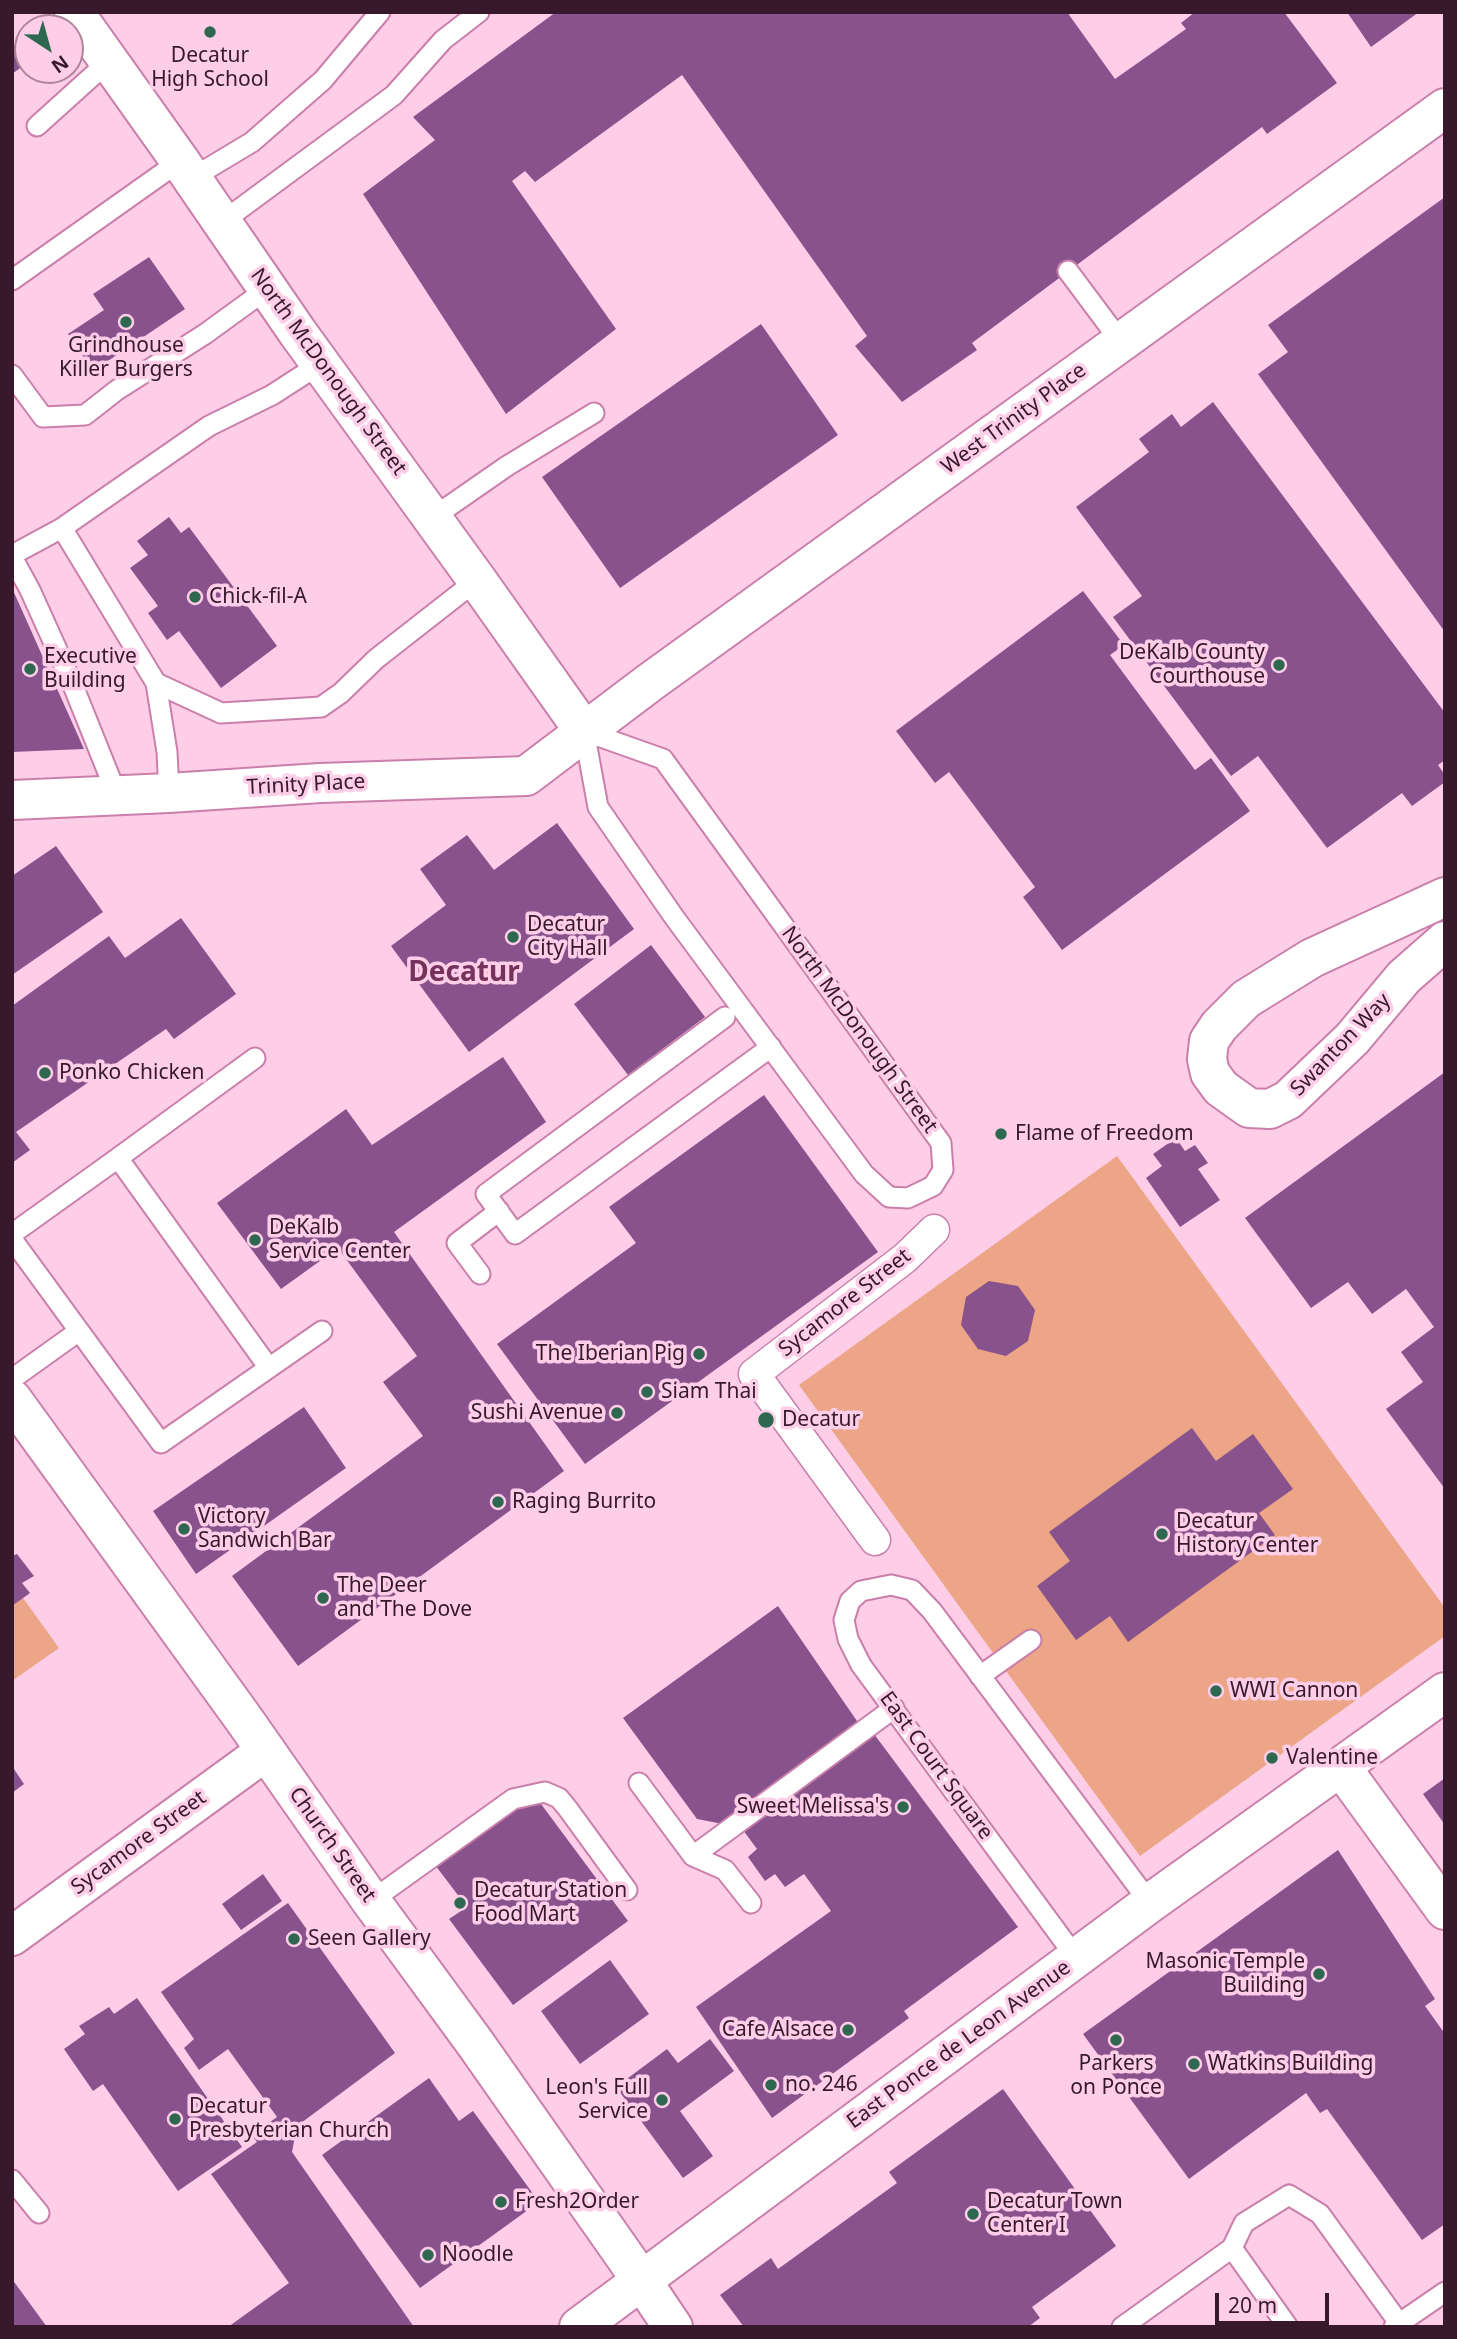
<!DOCTYPE html>
<style>
body{margin:0}
#map{position:relative;width:1457px;height:2339px;overflow:hidden;background:#fecee8;font-family:"Noto Sans",sans-serif}
canvas{display:block}
.frame{position:absolute;inset:0;border:14px solid #37192b;pointer-events:none}
.north{position:absolute;left:14px;top:14px;width:70px;height:70px;box-sizing:border-box;background:#fecee8;border:2px solid #ae869c;border-radius:50%;rotate:144deg;font-size:19px;font-weight:700;line-height:28px;text-align:center;color:#37192b}
.north::after{content:'';display:block;margin:auto;width:24px;height:32px;background:#2f6851;clip-path:polygon(50% 0,100% 100%,50% 72%,0 100%)}
.scale{position:absolute;left:1215px;top:2293px;width:114px;height:32px;box-sizing:border-box;border:4px solid #37192b;border-top:0;padding-left:9px;font-size:21px;line-height:24px;white-space:nowrap;color:#37192b;-webkit-text-stroke:5px #fecee8;paint-order:stroke}
</style>
<div id="map">
<canvas width="1457" height="2339"></canvas>
<div class="frame"></div>
<div class="north">N</div>
<div class="scale">20 m</div>
</div>
<script>
const c = document.querySelector('canvas').getContext('2d');
c.lineJoin = 'round';
function paint(path, color) { c.fillStyle = color; c.fill(path, 'evenodd'); }
const shape = rows => new Path2D(rows.map(r => 'M' + r).join(''));
function trace(path, color, width, dash) { c.strokeStyle = color; c.lineWidth = width; c.lineCap = dash ? 'butt' : 'round'; c.setLineDash(dash || []); c.stroke(path); }
function write(font, color, halo, rows, align = 'center') {
  c.font = font + ' "Noto Sans",sans-serif'; c.lineWidth = 7; c.setLineDash([]); c.textBaseline = 'middle'; c.strokeStyle = halo; c.fillStyle = color; for (const [text, x, y, turn = 0] of rows) {
    c.save(); c.translate(x, y); c.rotate((+turn || 0) * Math.PI / 180); c.textAlign = isNaN(turn) ? turn : align; if (halo) c.strokeText(text, 0, 0); c.fillText(text, 0, 0); c.restore();
  }
}
paint(shape([
 [1117,1156,1445,1608,1445,1636,1140,1856,799,1385],
 [23,1598,59,1648,12,1681,12,1606]
]), '#eca586');
paint(shape([
 [556,12,1067,12,1115,79,1186,29,1181,23,1195,12,1284,12,1337,83,1267,134,1262,127,972,343,977,350,902,402,855,346,867,336,682,75,535,182,525,171,512,181,616,329,506,414,363,194,435,140,413,117],
 [1347,12,1419,12,1371,47],
 [12,42,27,63,12,74],
 [1445,197,1445,632,1258,374,1288,352,1268,325],
 [149,257,185,309,93,371,68,334,104,310,93,294],
 [761,324,838,435,620,588,542,477],
 [1213,402,1445,713,1445,760,1438,765,1445,775,1445,782,1412,806,1402,793,1327,848,1258,756,1231,776,1113,617,1142,596,1076,507,1149,452,1139,439,1172,414,1181,427],
 [169,517,181,533,189,527,277,646,221,688,179,631,167,640,148,613,158,606,130,568,148,555,137,541],
 [12,588,84,749,12,752],
 [1083,591,1124,645,1110,655,1195,770,1211,758,1250,811,1062,950,1023,897,1035,887,949,772,935,783,896,731],
 [557,823,634,929,469,1052,391,946,446,905,420,869,467,835,494,870],
 [56,846,103,912,12,975,12,876],
 [181,918,236,994,174,1039,166,1029,16,1132,30,1150,12,1163,12,1006,109,936,125,958],
 [651,945,705,1017,628,1075,574,1004],
 [503,1057,546,1122,394,1232,564,1471,298,1666,232,1576,423,1436,383,1382,417,1356,338,1248,281,1289,217,1203,346,1109,372,1145],
 [1445,1072,1445,1489,1386,1409,1423,1382,1401,1352,1434,1327,1406,1289,1372,1314,1348,1282,1311,1308,1245,1218],
 [764,1095,878,1252,585,1464,497,1344,636,1243,609,1207],
 [1176,1138,1185,1151,1195,1145,1208,1163,1198,1169,1220,1200,1180,1227,1146,1178,1162,1166,1153,1154],
 [989,1281,1018,1286,1035,1310,1028,1341,1006,1356,978,1349,961,1325,966,1297],
 [304,1407,346,1468,196,1574,153,1511],
 [1192,1428,1216,1461,1253,1434,1293,1489,1259,1513,1275,1535,1128,1642,1110,1616,1076,1640,1037,1586,1070,1561,1049,1532],
 [17,1554,34,1576,22,1583,30,1593,12,1606,12,1556],
 [778,1606,859,1724,723,1824,697,1819,623,1718],
 [874,1734,1018,1927,904,2011,909,2018,772,2118,696,2007,831,1911,804,1874,785,1887,775,1874,765,1881,748,1857,757,1849,743,1830],
 [12,1766,24,1784,12,1793],
 [1445,1778,1445,1825,1423,1794],
 [541,1804,628,1921,513,2005,449,1919,467,1907,435,1865,516,1808],
 [1338,1850,1435,1999,1425,2006,1445,2034,1445,2224,1422,2240,1327,2109,1320,2113,1306,2093,1189,2179,1083,2034],
 [263,1874,282,1901,241,1930,222,1904],
 [288,1903,395,2053,297,2126,292,2152,414,2327,228,2327,289,2283,211,2174,257,2142,252,2135,277,2117,228,2049,199,2070,184,2048,194,2039,161,1992],
 [610,1960,649,2014,580,2064,541,2011],
 [137,1998,242,2147,178,2191,103,2084,93,2091,64,2049,85,2034,79,2026,109,2007,114,2014],
 [710,2039,734,2071,680,2111,713,2156,683,2178,616,2087,667,2049,678,2063],
 [429,2078,459,2121,473,2111,539,2202,420,2288,322,2155],
 [1003,2089,1116,2246,1032,2307,1040,2318,1028,2327,744,2327,720,2295,771,2258,778,2269,897,2183,889,2172],
 [12,2279,47,2327,12,2327]
]), '#88528c');
const service = shape([
 [37,126,109,61],
 [192,178,252,142,323,80,380,12],
 [222,222,394,95,443,40,479,12],
 [1068,271,1121,342],
 [12,280,180,161],
 [12,375,43,417,85,415,117,390,205,334,267,289],
 [432,518,507,466,594,413],
 [12,555,62,528],
 [12,557,30,590,72,683,117,795],
 [156,683,221,713,321,707,341,693,376,659,477,580],
 [584,731,663,759,941,1143,943,1170,933,1186,908,1198,889,1197,864,1174,674,917,598,807,584,731],
 [169,793,167,752,156,683,62,528,209,426,272,395,320,364],
 [725,1017,486,1194,515,1234,771,1047],
 [118,1158,255,1058],
 [12,1234,118,1158,269,1368],
 [12,1239,161,1443,322,1331],
 [480,1274,457,1243,499,1211],
 [12,1379,79,1331],
 [980,1676,1031,1640],
 [639,1783,693,1856,725,1870,751,1903],
 [693,1856,894,1708],
 [371,1901,513,1799,545,1792,559,1798,568,1809,627,1890],
 [1077,1959,861,1665,848,1639,844,1620,850,1601,861,1591,891,1585,912,1590,932,1611,1150,1903],
 [12,2180,39,2213],
 [1232,2248,1244,2223,1289,2195,1320,2214,1399,2323],
 [1122,2327,1232,2248,1288,2327],
 [1394,2327,1445,2292]
]);
const pedestrian = shape([
 [875,1540,754,1374,905,1258,934,1230]
]);
const minor = shape([
 [1445,897,1312,958,1246,999,1219,1026,1209,1041,1207,1059,1210,1073,1221,1088,1249,1108,1270,1109,1288,1100,1352,1039,1404,977,1445,941],
 [12,1936,266,1751]
]);
const tertiary = shape([
 [74,12,180,161,298,333,477,580,584,731],
 [12,800,169,793,320,783,526,776,649,683,1445,108],
 [12,1399,243,1718,371,1901,475,2043,642,2281]
]);
const secondary = shape([
 [1341,1767,1445,1910],
 [642,2281,673,2327],
 [579,2327,1150,1903,1445,1692]
]);
trace(service, '#ca7fab', 23);
trace(pedestrian, '#ca7fab', 33);
trace(minor, '#ca7fab', 42);
trace(tertiary, '#ca7fab', 42);
trace(secondary, '#ca7fab', 42);
trace(service, '#fff', 19);
trace(pedestrian, '#fff', 30);
trace(minor, '#fff', 38);
trace(tertiary, '#fff', 38);
trace(secondary, '#fff', 38);
for (const [x, y, r, color] of [
 [210,32,7,"#2f6851"],
 [126,322,7,"#2f6851"],
 [195,597,7,"#2f6851"],
 [1279,665,7,"#2f6851"],
 [30,669,7,"#2f6851"],
 [513,937,7,"#2f6851"],
 [45,1073,7,"#2f6851"],
 [1001,1134,7,"#2f6851"],
 [255,1240,7,"#2f6851"],
 [699,1354,7,"#2f6851"],
 [647,1392,7,"#2f6851"],
 [617,1413,7,"#2f6851"],
 [766,1420,9,"#2f6851"],
 [498,1502,7,"#2f6851"],
 [184,1529,7,"#2f6851"],
 [1162,1534,7,"#2f6851"],
 [323,1598,7,"#2f6851"],
 [1216,1691,7,"#2f6851"],
 [1272,1758,7,"#2f6851"],
 [903,1807,7,"#2f6851"],
 [460,1903,7,"#2f6851"],
 [294,1939,7,"#2f6851"],
 [1319,1974,7,"#2f6851"],
 [848,2030,7,"#2f6851"],
 [1116,2040,7,"#2f6851"],
 [1194,2064,7,"#2f6851"],
 [771,2085,7,"#2f6851"],
 [662,2100,7,"#2f6851"],
 [175,2119,7,"#2f6851"],
 [501,2202,7,"#2f6851"],
 [973,2214,7,"#2f6851"],
 [428,2255,7,"#2f6851"]
]) { const dot = new Path2D(); dot.arc(x, y, r, 0, 2 * Math.PI); c.fillStyle = color; c.fill(dot); trace(dot, '#fecee8', 2.5); }
write('21px', '#37192b', '#fecee8', [
 ["Decatur",210,56,"center"],
 ["High School",210,80,"center"],
 ["Grindhouse",126,346,"center"],
 ["Killer Burgers",126,370,"center"],
 ["Chick-fil-A",209,597],
 ["DeKalb County",1265,653,"right"],
 ["Courthouse",1265,677,"right"],
 ["Executive",44,657],
 ["Building",44,681],
 ["Decatur",527,925],
 ["City Hall",527,949],
 ["Ponko Chicken",59,1073],
 ["Flame of Freedom",1015,1134],
 ["DeKalb",269,1228],
 ["Service Center",269,1252],
 ["The Iberian Pig",685,1354,"right"],
 ["Siam Thai",661,1392],
 ["Sushi Avenue",603,1413,"right"],
 ["Decatur",782,1420],
 ["Raging Burrito",512,1502],
 ["Victory",198,1517],
 ["Sandwich Bar",198,1541],
 ["Decatur",1176,1522],
 ["History Center",1176,1546],
 ["The Deer",337,1586],
 ["and The Dove",337,1610],
 ["WWI Cannon",1230,1691],
 ["Valentine",1286,1758],
 ["Sweet Melissa's",889,1807,"right"],
 ["Decatur Station",474,1891],
 ["Food Mart",474,1915],
 ["Seen Gallery",308,1939],
 ["Masonic Temple",1305,1962,"right"],
 ["Building",1305,1986,"right"],
 ["Cafe Alsace",834,2030,"right"],
 ["Parkers",1116,2064,"center"],
 ["on Ponce",1116,2088,"center"],
 ["Watkins Building",1208,2064],
 ["no. 246",785,2085],
 ["Leon's Full",648,2088,"right"],
 ["Service",648,2112,"right"],
 ["Decatur",189,2107],
 ["Presbyterian Church",189,2131],
 ["Fresh2Order",515,2202],
 ["Decatur Town",987,2202],
 ["Center I",987,2226],
 ["Noodle",442,2255]
], 'left');
write('21px', '#37192b', '#fecee8', [
 ["North McDonough Street",328,372,54],
 ["West Trinity Place",1014,419,-36],
 ["Trinity Place",306,785,-3],
 ["North McDonough Street",859,1030,54],
 ["Swanton Way",1341,1045,-46],
 ["Sycamore Street",845,1303,-38],
 ["East Court Square",936,1766,54],
 ["Sycamore Street",139,1843,-36],
 ["Church Street",332,1845,55],
 ["East Ponce de Leon Avenue",959,2045,-36]
]);
write('bold 28px', '#75325c', '#fecee8', [
 ["Decatur",464,973]
]);
</script>
